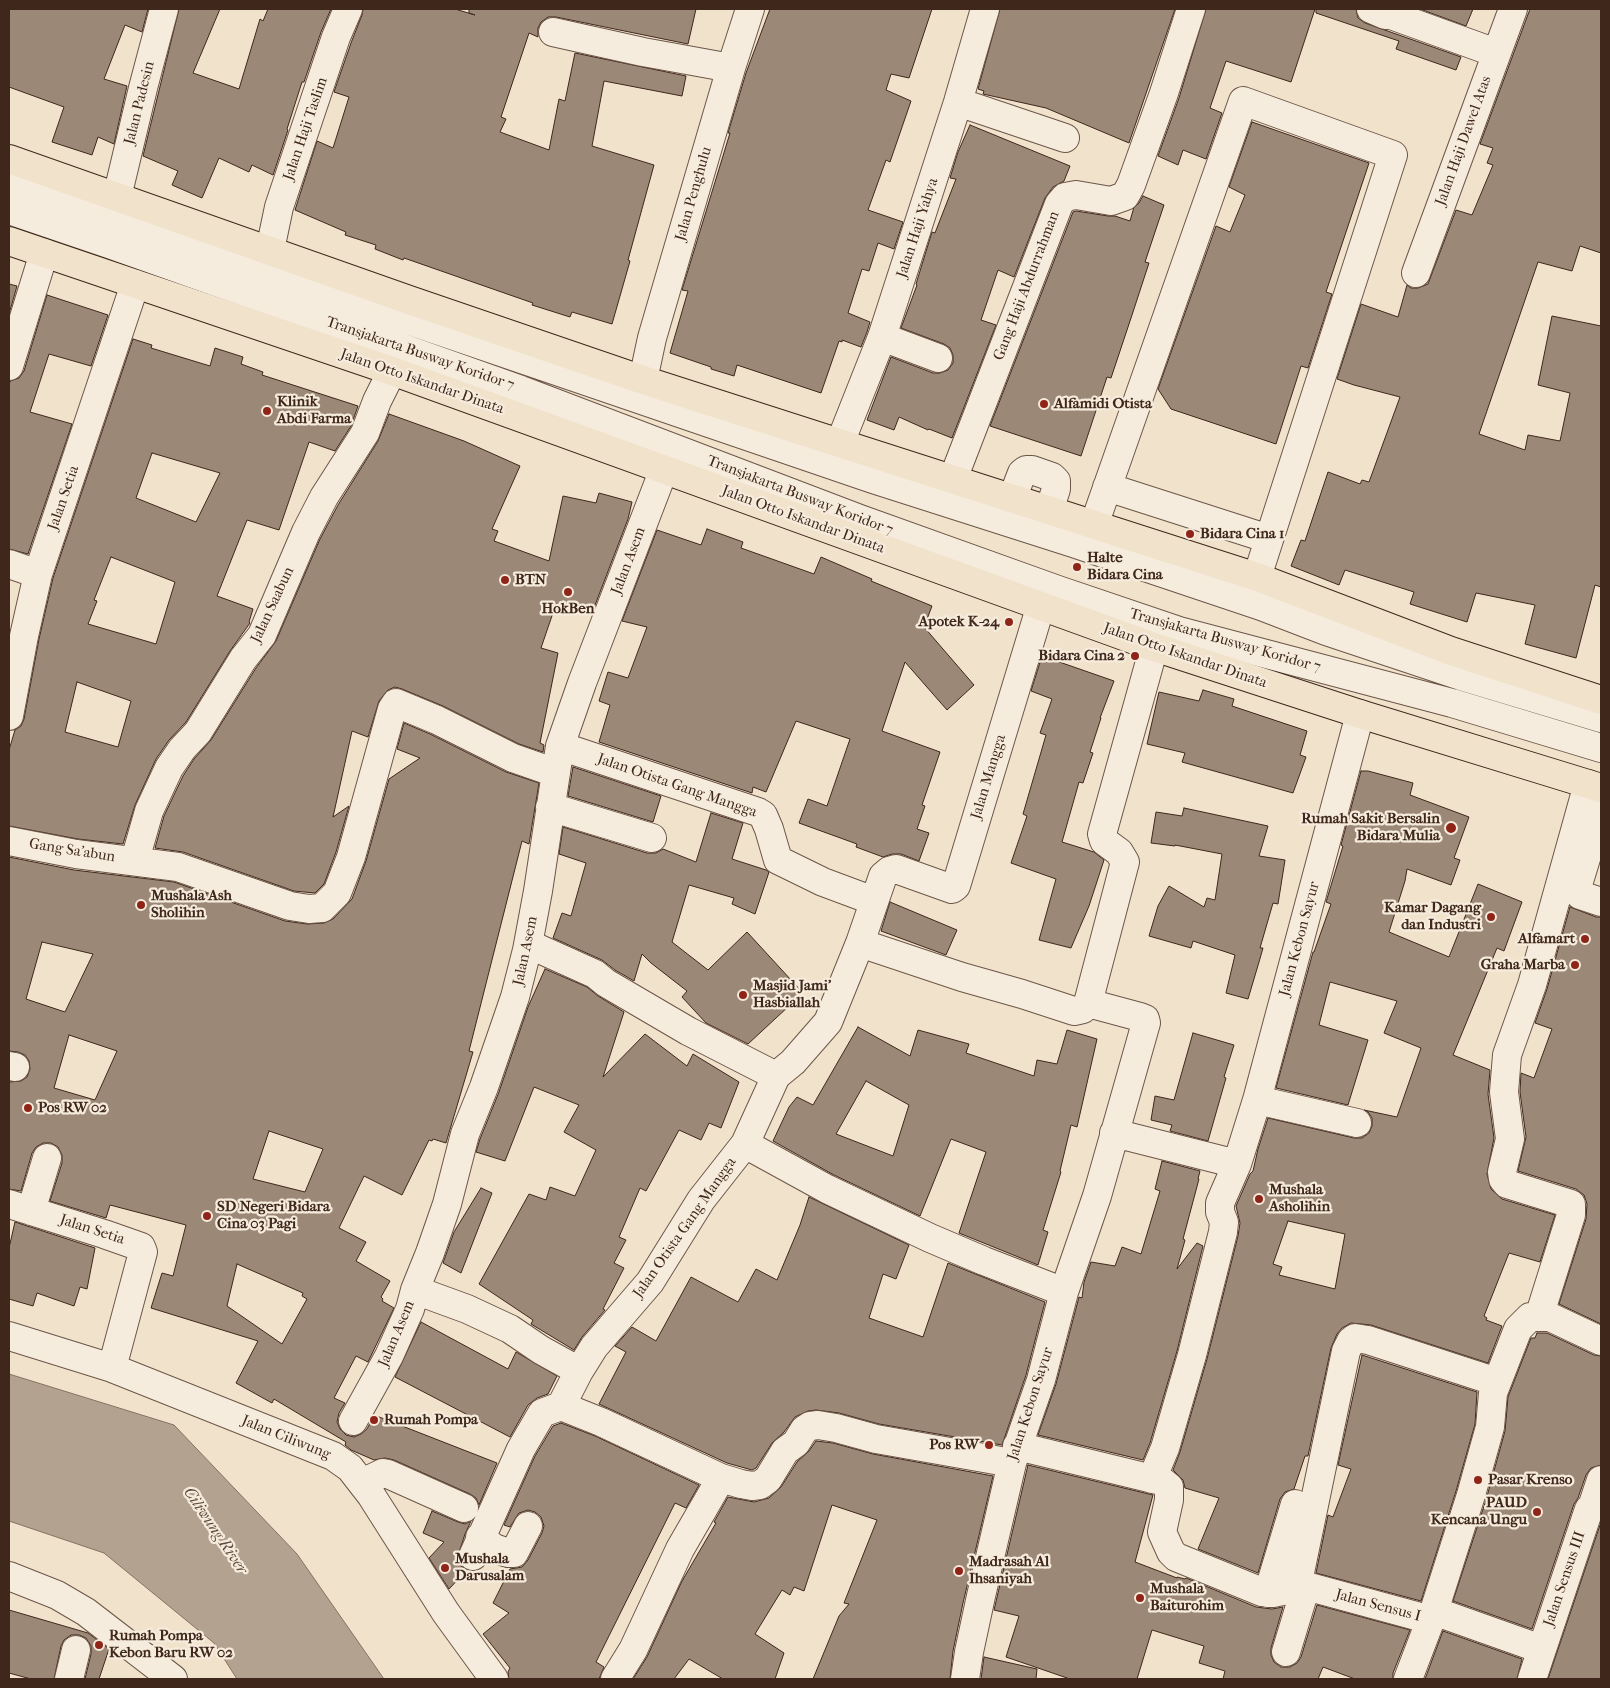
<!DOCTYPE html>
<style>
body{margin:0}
#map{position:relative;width:1610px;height:1688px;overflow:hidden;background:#f1e2cb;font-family:"IM FELL French Canon",serif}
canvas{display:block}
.frame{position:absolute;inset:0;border:10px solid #3f271c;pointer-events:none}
</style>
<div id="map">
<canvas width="1610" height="1688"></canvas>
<div class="frame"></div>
</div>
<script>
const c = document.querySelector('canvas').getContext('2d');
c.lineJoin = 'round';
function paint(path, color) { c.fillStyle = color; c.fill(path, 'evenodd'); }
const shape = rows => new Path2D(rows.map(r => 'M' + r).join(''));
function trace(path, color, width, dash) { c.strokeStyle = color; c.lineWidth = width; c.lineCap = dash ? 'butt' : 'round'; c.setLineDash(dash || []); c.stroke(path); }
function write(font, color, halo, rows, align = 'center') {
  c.font = font + ' "IM FELL French Canon",serif'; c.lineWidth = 4.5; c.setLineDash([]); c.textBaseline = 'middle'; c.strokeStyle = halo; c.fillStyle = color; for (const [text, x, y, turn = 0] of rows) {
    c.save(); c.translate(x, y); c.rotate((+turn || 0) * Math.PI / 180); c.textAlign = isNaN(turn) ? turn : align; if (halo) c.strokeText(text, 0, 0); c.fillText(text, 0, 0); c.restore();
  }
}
const water = shape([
 [9,1374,174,1425,297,1554,384,1679,237,1679,214,1643,104,1553,9,1521,9,1374]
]);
paint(water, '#b4a290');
trace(water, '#857162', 1);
const building = shape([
 [9,9,148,9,142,32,125,25,104,79,127,86,114,144,98,137,92,155,52,142,64,107,9,87,9,9],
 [179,9,220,9,193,73,239,89,260,19,263,21,268,9,331,9,321,32,304,82,302,82,287,129,288,130,273,175,252,165,249,172,219,158,202,198,172,185,178,171,143,156,179,9],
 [363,9,455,9,475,15,469,13,469,9,696,9,688,44,556,17,548,17,541,22,538,28,538,37,529,33,501,117,506,119,500,132,549,150,559,99,565,101,575,53,686,76,682,96,604,81,592,146,654,165,628,260,630,261,612,324,572,312,570,317,532,305,533,303,467,280,404,258,403,260,375,249,376,245,345,235,346,232,295,210,317,141,333,148,349,97,334,92,351,43,362,15,363,9],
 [770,9,932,9,909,78,891,74,886,90,911,101,890,162,886,160,868,210,903,222,894,249,878,243,869,271,862,269,848,313,870,322,867,332,861,347,842,340,842,342,839,341,821,393,737,365,734,376,711,369,711,367,670,353,688,291,682,290,730,133,728,133,746,73,770,9],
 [1000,9,1175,9,1129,143,1046,108,983,94,984,91,978,89,1000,9],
 [1206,9,1315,9,1291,82,1226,61,1210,108,1222,113,1206,159,1183,150,1178,165,1158,156,1179,98,1206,9],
 [1316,9,1356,9,1358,18,1365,23,1461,57,1456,70,1396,49,1399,41,1316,13,1316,9],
 [1420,9,1473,9,1466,26,1420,9],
 [1530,9,1601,9,1601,253,1580,246,1572,271,1538,262,1479,434,1525,450,1528,435,1560,441,1570,393,1538,385,1552,316,1601,326,1601,587,1595,585,1576,658,1525,644,1535,605,1476,593,1467,622,1410,604,1414,592,1345,570,1339,585,1291,566,1301,540,1305,541,1328,472,1360,484,1362,480,1369,482,1400,397,1354,385,1337,379,1361,304,1398,317,1407,285,1411,288,1418,288,1428,284,1456,210,1472,215,1493,165,1487,163,1493,148,1480,144,1530,9],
 [1252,122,1369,163,1326,292,1332,294,1308,368,1301,366,1276,444,1171,409,1158,389,1216,226,1230,232,1245,195,1229,187,1252,122],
 [970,125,1070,166,1064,181,1053,187,1045,198,1014,277,998,270,981,320,996,325,952,438,929,429,928,430,899,417,894,430,867,420,891,357,933,373,940,373,948,370,953,363,953,355,950,348,944,344,901,328,917,285,916,284,932,232,935,233,956,179,950,178,958,152,970,125],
 [1143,196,1164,205,1145,262,1149,263,1132,315,1111,378,1107,377,1081,456,990,426,1073,212,1076,211,1108,216,1115,216,1130,221,1134,207,1139,203,1143,196],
 [9,284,17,286,9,314,9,284],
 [47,295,108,315,91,366,49,354,30,412,72,424,28,554,9,549,9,386,10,381,19,378,24,371,47,295],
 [133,339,152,345,151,348,210,366,215,348,243,357,241,364,263,372,262,375,358,406,351,426,335,451,309,442,279,530,247,520,217,596,253,609,249,622,250,623,230,651,186,722,169,740,156,759,135,805,123,844,78,839,9,826,9,750,15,730,21,726,24,719,39,639,53,578,133,339],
 [152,453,220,473,196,522,136,498,152,453],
 [111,557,175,582,156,644,88,624,97,601,94,600,111,557],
 [77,682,131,701,118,747,65,732,77,682],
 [389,414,464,441,520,466,492,529,498,531,494,541,549,561,563,496,596,503,599,493,632,502,628,519,592,613,556,604,541,648,558,653,540,743,544,745,543,752,519,744,443,706,402,689,395,687,388,690,379,701,368,737,352,731,333,817,349,806,336,852,324,884,315,893,294,891,183,852,155,848,164,816,183,776,194,759,211,740,256,668,276,641,320,539,338,505,378,441,389,414],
 [707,529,743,542,741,548,814,574,821,557,872,579,871,581,932,606,924,627,974,685,947,710,905,662,882,731,940,752,922,805,925,806,917,829,929,833,919,861,901,854,892,854,883,857,856,847,857,844,799,823,808,799,827,806,850,739,796,721,766,792,753,787,752,793,599,742,610,705,599,701,608,672,628,678,647,627,622,621,657,530,701,545,707,529],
 [1042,656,1114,681,1100,718,1101,718,1090,752,1093,753,1083,783,1079,782,1062,842,1094,852,1104,860,1089,906,1071,948,1039,940,1056,879,1011,863,1027,816,1023,814,1046,735,1040,733,1052,699,1031,691,1042,656],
 [1203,690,1234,699,1232,706,1307,731,1300,755,1306,757,1293,793,1182,762,1185,753,1147,744,1159,692,1199,701,1203,690],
 [404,723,430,734,506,772,539,783,529,844,522,841,469,1051,473,1052,446,1143,433,1139,432,1141,429,1140,402,1195,364,1176,339,1228,366,1242,356,1261,390,1281,381,1297,383,1299,382,1301,394,1308,368,1362,356,1356,334,1398,345,1403,339,1413,337,1422,340,1429,346,1435,354,1437,361,1434,367,1429,374,1415,497,1463,479,1505,476,1498,470,1494,394,1460,385,1458,374,1460,351,1450,345,1445,346,1442,274,1399,272,1403,236,1383,258,1341,151,1308,162,1273,173,1276,186,1225,110,1205,106,1218,50,1201,62,1163,62,1155,58,1147,51,1143,43,1143,36,1147,32,1153,21,1191,9,1189,9,1082,21,1081,27,1077,30,1069,29,1061,25,1055,18,1052,9,1051,9,857,74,870,174,882,285,921,307,924,324,923,333,919,352,899,366,861,389,779,420,758,397,749,404,723],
 [42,942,93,954,65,1012,26,999,42,942],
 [69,1035,117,1051,95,1100,54,1088,69,1035],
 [269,1131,323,1149,305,1192,253,1179,269,1131],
 [237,1264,303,1293,302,1296,307,1299,282,1344,227,1306,237,1264],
 [573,767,661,796,653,822,568,796,573,767],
 [1361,771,1368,771,1413,783,1410,795,1469,817,1454,858,1460,860,1451,885,1407,869,1405,881,1389,932,1449,957,1478,884,1522,902,1504,951,1497,948,1453,1055,1490,1070,1488,1094,1494,1138,1487,1174,1491,1189,1502,1199,1555,1215,1540,1262,1509,1253,1484,1316,1487,1318,1486,1320,1502,1326,1488,1363,1371,1325,1351,1323,1342,1328,1337,1334,1331,1348,1308,1456,1305,1456,1294,1489,1285,1492,1280,1499,1258,1573,1198,1549,1219,1498,1185,1488,1183,1480,1173,1470,1180,1452,1207,1359,1238,1236,1240,1223,1236,1206,1250,1174,1253,1171,1258,1149,1268,1118,1354,1138,1362,1138,1369,1133,1372,1126,1372,1118,1368,1112,1364,1110,1397,1117,1421,1048,1384,1033,1397,1001,1330,982,1319,1025,1368,1040,1348,1105,1276,1088,1313,952,1314,952,1331,904,1326,902,1343,846,1341,845,1361,771],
 [1288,1221,1345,1234,1335,1289,1279,1275,1282,1267,1273,1264,1288,1221],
 [1184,808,1268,826,1259,856,1285,860,1278,904,1273,903,1260,948,1263,948,1259,962,1248,999,1226,993,1235,955,1193,941,1191,948,1149,936,1158,906,1169,886,1204,907,1207,898,1215,900,1222,854,1175,845,1175,846,1151,843,1156,812,1182,816,1184,808],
 [711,813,743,823,732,859,766,870,769,872,755,914,732,904,734,898,689,885,672,942,708,970,747,932,803,993,748,1044,706,1023,682,997,687,991,651,963,642,954,634,981,615,970,602,960,553,938,562,913,571,916,586,863,559,854,563,827,647,853,656,853,663,849,696,862,711,813],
 [890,902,957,930,946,955,881,931,890,902],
 [1570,907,1596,917,1601,917,1601,1324,1559,1304,1586,1219,1587,1204,1584,1195,1576,1189,1518,1171,1526,1137,1520,1092,1521,1073,1534,1078,1552,1029,1535,1023,1547,989,1570,907],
 [545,969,587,987,598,996,624,1012,603,1077,645,1034,687,1066,693,1054,739,1082,721,1128,709,1123,701,1140,679,1130,646,1191,640,1188,619,1237,626,1240,614,1263,624,1268,603,1309,605,1310,582,1337,574,1350,531,1324,533,1320,479,1284,529,1194,546,1200,550,1187,575,1196,596,1150,564,1132,579,1105,534,1087,505,1161,476,1152,480,1139,499,1092,528,1007,545,969],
 [858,1027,910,1056,918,1030,969,1044,966,1053,1034,1076,1037,1060,1057,1064,1067,1030,1097,1039,1077,1127,1071,1125,1060,1171,1061,1172,1043,1230,1048,1232,1038,1265,959,1233,986,1152,951,1139,920,1216,834,1175,773,1141,789,1107,797,1097,813,1105,858,1027],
 [866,1081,909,1105,893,1156,836,1134,866,1081],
 [1193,1033,1234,1045,1224,1077,1226,1078,1208,1141,1170,1131,1172,1125,1151,1120,1155,1096,1174,1100,1193,1033],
 [1162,1161,1200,1171,1198,1179,1199,1179,1183,1239,1185,1240,1177,1269,1197,1243,1203,1246,1177,1351,1150,1443,1143,1460,1038,1435,1056,1384,1079,1297,1082,1298,1084,1282,1091,1262,1115,1266,1122,1247,1141,1254,1160,1191,1155,1189,1162,1161],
 [481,1188,492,1193,461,1273,443,1263,454,1232,481,1188],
 [809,1197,909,1245,896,1279,883,1274,869,1318,923,1337,948,1263,1045,1302,1026,1375,1002,1445,879,1424,839,1413,816,1410,808,1411,795,1417,784,1432,772,1443,756,1468,752,1470,727,1463,599,1404,626,1352,615,1346,632,1327,656,1341,691,1277,738,1302,756,1269,777,1280,800,1225,809,1197],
 [15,1222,95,1248,87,1289,80,1287,74,1306,37,1293,33,1306,9,1299,9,1248,15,1222],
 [421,1322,508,1369,516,1352,557,1376,548,1394,537,1398,528,1405,510,1437,395,1377,421,1322],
 [1537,1333,1547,1333,1594,1355,1601,1356,1601,1465,1591,1468,1586,1475,1578,1498,1574,1504,1532,1629,1453,1601,1486,1500,1505,1431,1508,1397,1531,1338,1535,1338,1537,1333],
 [1362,1355,1477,1392,1475,1424,1456,1491,1421,1601,1316,1573,1328,1515,1333,1517,1351,1469,1338,1465,1362,1355],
 [561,1423,595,1436,699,1485,686,1508,675,1503,596,1662,604,1667,599,1679,509,1679,508,1672,510,1668,483,1634,509,1613,493,1603,510,1569,522,1567,528,1560,542,1533,544,1526,541,1517,535,1512,528,1510,519,1513,510,1527,504,1525,535,1456,553,1426,561,1423],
 [816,1441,833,1443,873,1454,993,1476,963,1603,953,1651,950,1679,813,1679,839,1616,849,1604,844,1603,877,1520,832,1505,804,1591,794,1587,790,1595,782,1590,755,1634,784,1653,775,1679,723,1679,689,1659,674,1679,633,1679,647,1657,682,1581,716,1523,714,1522,728,1497,754,1502,769,1498,781,1487,797,1462,809,1451,816,1441],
 [1028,1465,1153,1495,1135,1562,1177,1578,1177,1577,1185,1579,1186,1578,1256,1607,1272,1609,1283,1607,1271,1648,1271,1655,1274,1662,1281,1667,1290,1667,1297,1663,1301,1657,1317,1605,1410,1630,1393,1673,1393,1679,1355,1679,1323,1667,1318,1679,1223,1679,1225,1671,1199,1663,1204,1646,1152,1630,1137,1679,1070,1679,1006,1657,1019,1616,994,1610,1028,1465],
 [432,1511,458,1522,465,1524,471,1521,465,1534,457,1559,461,1566,467,1570,449,1589,429,1558,444,1542,423,1533,432,1511],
 [1601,1522,1601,1679,1548,1679,1601,1522],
 [9,1610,88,1633,109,1649,99,1679,85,1679,91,1654,91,1646,86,1638,79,1635,71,1635,64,1640,61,1646,54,1679,31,1679,9,1673,9,1610],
 [1443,1631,1522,1659,1517,1679,1425,1679,1443,1631],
 [984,1657,1037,1669,1036,1679,981,1679,984,1657]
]);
paint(building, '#9c8877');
trace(building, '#3f271c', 1);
const minor = shape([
 [1371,9,1385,15,1391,15,1496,53],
 [553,32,643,52,731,68],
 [958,102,1065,138],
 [9,184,873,479,1073,543,1261,606,1326,631,1461,676,1601,718],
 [117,197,143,88,164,9],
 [9,210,109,244,521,390,860,519,1058,590,1179,631,1452,703,1601,748],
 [270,250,279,207,336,37,348,9],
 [1416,273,1513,9],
 [882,337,938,358],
 [9,366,44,253],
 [643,380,652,338,731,68,750,9],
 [840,443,882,337,958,102,985,9],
 [953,479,1059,204,1065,197,1076,195,1111,201,1125,196,1131,185,1164,93,1191,9],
 [1107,487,1269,539],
 [1012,499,1022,473,1026,470,1032,470,1052,477,1056,481,1056,489,1049,511],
 [1094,525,1243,101,1393,155,1257,577],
 [9,564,38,574],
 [9,716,24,636,38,574,135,284],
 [560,746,758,812,763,815,769,829,778,860,823,882,874,901],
 [550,807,652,838],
 [1601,809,1577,888,1580,895,1601,902],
 [9,841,76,854,178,867,290,906,309,909,322,908,337,893,351,857,392,709,396,703,437,720,513,758,556,773],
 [135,860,149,811,169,768,182,749,198,732,243,659,262,635,306,532,324,497,365,433,377,401,392,371],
 [860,943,962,977,1022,994,1074,1011,1083,1009,1088,1003,1140,1017,1145,1019,1146,1023,1097,1196,1064,1292,1041,1380,1012,1463,981,1596,969,1652,965,1679],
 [527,950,535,947,595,974,606,983,688,1031,776,1076],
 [1088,1003,1125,862,1119,852,1104,841,1102,834,1154,647],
 [9,1066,15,1067],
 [1257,1100,1357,1123],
 [1114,1133,1237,1164],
 [745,1144,827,1189,930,1238,984,1261,1064,1292],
 [9,1204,104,1234,141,1247,143,1252,112,1368],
 [31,1211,47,1158],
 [415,1290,467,1309,510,1329,541,1350,579,1371],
 [1539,1317,1571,1215,1571,1204,1507,1184,1503,1179,1502,1172,1510,1139,1504,1092,1507,1055,1532,985,1588,784],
 [9,1336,112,1368,333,1456,350,1468,371,1495,446,1613,494,1679],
 [561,1406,601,1422,721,1478,741,1484,752,1486,760,1485,768,1479,785,1451,796,1443,804,1430,810,1426,818,1425,836,1428,876,1439,1012,1463],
 [353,1421,389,1356,410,1309,415,1290,430,1253,447,1204,465,1134,484,1087,515,997,527,950,538,891,560,746,582,683,664,469],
 [1017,1446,1161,1481,1164,1483,1169,1487,1169,1500,1162,1532,1171,1552,1176,1557,1262,1592,1273,1593,1306,1586,1431,1620],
 [1152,1479,1165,1448,1192,1355,1223,1232,1224,1222,1220,1212,1220,1203,1237,1164,1257,1100,1360,714],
 [362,1483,383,1473,388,1474,464,1508],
 [480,1537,494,1548,508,1553,514,1553,528,1526],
 [473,1556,521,1449,542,1413,561,1406,579,1371,594,1347,650,1282,701,1200,745,1144,776,1076,793,1062,828,1022,860,943,883,876,889,871,896,869,952,889,956,886,1041,605],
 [9,1576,57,1595,86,1612,173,1679],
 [1297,1587,1346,1351,1351,1341,1355,1338,1368,1340,1497,1382],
 [1268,1593,1295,1504],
 [1434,1611,1541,1649],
 [1286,1652,1306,1586],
 [69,1679,76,1650],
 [615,1679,633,1650,680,1549,721,1478],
 [1408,1679,1434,1611,1471,1495,1490,1427,1493,1393,1518,1329,1530,1317,1550,1317,1601,1341],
 [1532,1679,1589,1509,1592,1507,1601,1480]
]);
const major = shape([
 [9,159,409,300,643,380,1257,577,1451,651,1601,700],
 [9,241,392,371,1154,647,1360,714,1601,788]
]);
trace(minor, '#6c5648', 30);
trace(major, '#3f271c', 30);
trace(minor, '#f6ecdd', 28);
trace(major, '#f1e2cb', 28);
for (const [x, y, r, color] of [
 [1044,404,5,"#8f2418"],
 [267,411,5,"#8f2418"],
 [1190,534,5,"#8f2418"],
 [1077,567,5,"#8f2418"],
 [505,580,5,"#8f2418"],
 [568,592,5,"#8f2418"],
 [1009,622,5,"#8f2418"],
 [1135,656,5,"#8f2418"],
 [1451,828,6,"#8f2418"],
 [141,905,5,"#8f2418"],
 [1491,917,5,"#8f2418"],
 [1585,939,5,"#8f2418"],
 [1575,965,5,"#8f2418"],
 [743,995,5,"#8f2418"],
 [28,1108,5,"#8f2418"],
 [1259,1199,5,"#8f2418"],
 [207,1216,5,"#8f2418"],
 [374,1420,5,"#8f2418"],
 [989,1445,5,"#8f2418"],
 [1478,1480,5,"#8f2418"],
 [1537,1512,5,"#8f2418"],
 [445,1568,5,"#8f2418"],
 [959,1571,5,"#8f2418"],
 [1140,1598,5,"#8f2418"],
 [99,1645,5,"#8f2418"]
]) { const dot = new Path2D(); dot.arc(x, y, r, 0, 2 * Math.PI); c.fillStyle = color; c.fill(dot); trace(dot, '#f6ecdd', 2); }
write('15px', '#3f271c', '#f6ecdd', [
 ["Jalan Padesin",140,103,-76],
 ["Jalan Haji Taslim",306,129,-71],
 ["Jalan Haji Dawel Atas",1464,141,-70],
 ["Jalan Penghulu",694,194,-74],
 ["Jalan Haji Yahya",918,228,-72],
 ["Gang Haji Abdurrahman",1027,286,-69],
 ["Transjakarta Busway Koridor 7",420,354,19],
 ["Jalan Otto Iskandar Dinata",422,382,19],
 ["Transjakarta Busway Koridor 7",800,496,21],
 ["Jalan Setia",64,498,-71],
 ["Jalan Otto Iskandar Dinata",803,520,20],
 ["Jalan Asem",629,561,-69],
 ["Jalan Saabun",273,605,-65],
 ["Transjakarta Busway Koridor 7",1225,641,16],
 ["Jalan Otto Iskandar Dinata",1185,656,19],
 ["Jalan Mangga",989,777,-73],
 ["Jalan Otista Gang Mangga",677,786,19],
 ["Gang Sa'abun",72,851,9],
 ["Jalan Kebon Sayur",1300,939,-75],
 ["Jalan Asem",526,951,-78],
 ["Jalan Otista Gang Mangga",685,1228,-55],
 ["Jalan Setia",92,1230,18],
 ["Jalan Asem",397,1334,-67],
 ["Jalan Kebon Sayur",1031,1404,-72],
 ["Jalan Ciliwung",286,1438,22],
 ["Jalan Sensus III",1565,1579,-71],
 ["Jalan Sensus I",1378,1606,15]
]);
write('bold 15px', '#3f271c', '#f6ecdd', [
 ["Klinik",277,402],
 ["Abdi Farma",277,419],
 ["Alfamidi Otista",1054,404],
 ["Bidara Cina 1",1200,534],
 ["Halte",1087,558],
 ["Bidara Cina",1087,575],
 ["BTN",515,580],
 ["HokBen",568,609,"center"],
 ["Apotek K-24",999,622,"right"],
 ["Bidara Cina 2",1125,656,"right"],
 ["Rumah Sakit Bersalin",1440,819,"right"],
 ["Bidara Mulia",1440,836,"right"],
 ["Mushala Ash",151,896],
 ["Sholihin",151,913],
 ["Kamar Dagang",1481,908,"right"],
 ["dan Industri",1481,925,"right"],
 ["Alfamart",1575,939,"right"],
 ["Graha Marba",1565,965,"right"],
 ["Masjid Jami'",753,986],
 ["Hasbiallah",753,1003],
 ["Pos RW 02",38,1108],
 ["Mushala",1269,1190],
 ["Asholihin",1269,1207],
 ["SD Negeri Bidara",217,1207],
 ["Cina 03 Pagi",217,1224],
 ["Rumah Pompa",384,1420],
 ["Pos RW",979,1445,"right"],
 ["Pasar Krenso",1488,1480],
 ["PAUD",1527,1503,"right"],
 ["Kencana Ungu",1527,1520,"right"],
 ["Mushala",455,1559],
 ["Darusalam",455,1576],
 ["Madrasah Al",969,1562],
 ["Ihsaniyah",969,1579],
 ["Mushala",1150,1589],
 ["Baiturohim",1150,1606],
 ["Rumah Pompa",109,1636],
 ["Kebon Baru RW 02",109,1653]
], 'left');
write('italic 16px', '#624c3f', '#f6ecdd', [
 ["Ciliwung River",215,1531,56]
]);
</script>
